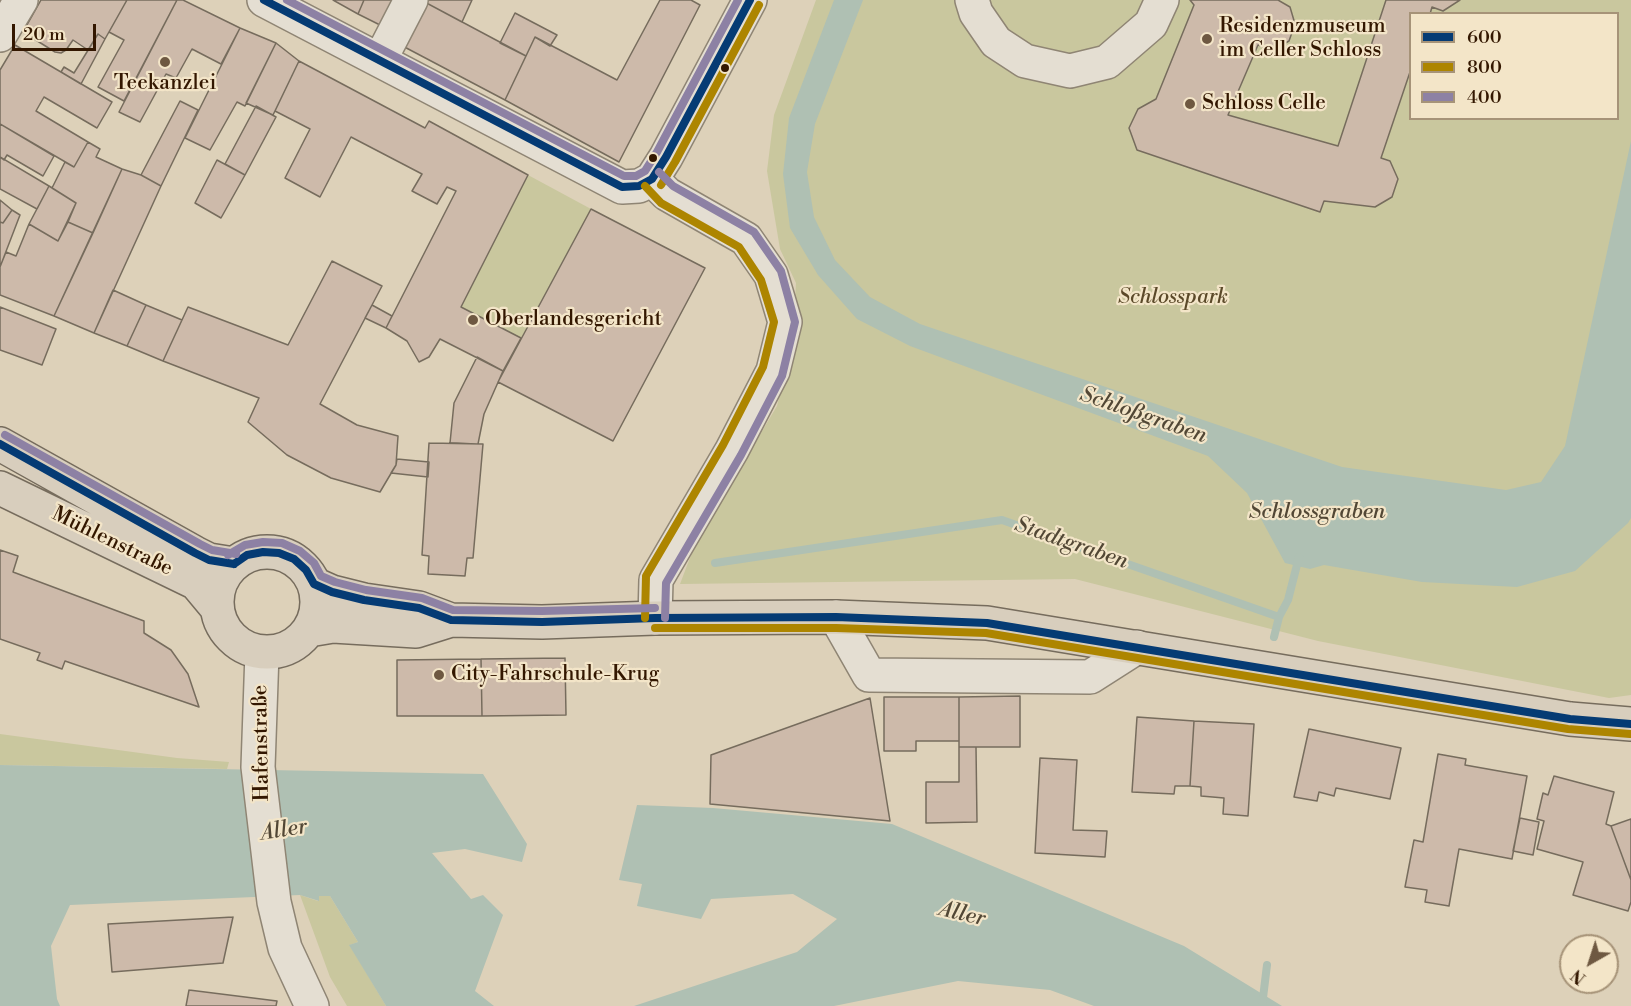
<!DOCTYPE html>
<meta charset="utf-8">
<style>
body{margin:0}
#map{position:relative;width:1631px;height:1006px;overflow:hidden;background:#ddd1b9;font-family:"Libre Bodoni",serif}
canvas{display:block}
.legend{position:absolute;left:1409px;top:12px;width:210px;height:108px;box-sizing:border-box;background:#f3e5c8;border:2px solid #a69378;margin:0;padding:8px 10px;list-style:none;font-size:18px;color:#331700}
.legend li{display:flex;align-items:center;gap:12px;height:30px}
.legend b{width:30px;border:2px solid #a69378}
.north{position:absolute;left:1559px;top:934px;width:60px;height:60px;box-sizing:border-box;background:#f3e5c8;border:2px solid #a69378;border-radius:50%;rotate:219deg;font-size:16px;font-weight:700;line-height:24px;text-align:center;color:#331700}
.north::after{content:'';display:block;margin:auto;width:21px;height:27px;background:#6e5841;clip-path:polygon(50% 0,100% 100%,50% 72%,0 100%)}
.scale{position:absolute;left:12px;top:24px;width:84px;height:27px;box-sizing:border-box;border:3px solid #331700;border-top:0;padding-left:8px;font-size:18px;line-height:21px;white-space:nowrap;color:#331700;-webkit-text-stroke:4px #f3e5c8;paint-order:stroke}
</style>
<div id="map">
<canvas width="1631" height="1006"></canvas>
<ul class="legend">
<li><b style="height:8px;background:#053b74"></b>600</li>
<li><b style="height:8px;background:#ad8500"></b>800</li>
<li><b style="height:8px;background:#8d81a4"></b>400</li>
</ul>
<div class="north">N</div>
<div class="scale">20 m</div>
</div>
<script>
const c = document.querySelector('canvas').getContext('2d');
c.lineJoin = 'round';
function paint(path, color) { c.fillStyle = color; c.fill(path, 'evenodd'); }
const shape = rows => new Path2D(rows.map(r => 'M' + r).join(''));
function trace(path, color, width, dash) { c.strokeStyle = color; c.lineWidth = width; c.lineCap = dash ? 'butt' : 'round'; c.setLineDash(dash || []); c.stroke(path); }
function write(font, color, halo, rows, align = 'center') {
  c.font = font + ' "Libre Bodoni",serif'; c.lineWidth = 4.5; c.setLineDash([]); c.textBaseline = 'middle'; c.strokeStyle = halo; c.fillStyle = color; for (const [text, x, y, turn = 0] of rows) {
    c.save(); c.translate(x, y); c.rotate((+turn || 0) * Math.PI / 180); c.textAlign = isNaN(turn) ? turn : align; if (halo) c.strokeText(text, 0, 0); c.fillText(text, 0, 0); c.restore();
  }
}
paint(shape([
 [816,0,1631,0,1631,695,1609,698,1318,641,1075,579,680,584,696,542,777,406,793,339,796,283,780,249,767,171,774,115],
 [1410,14,1618,14,1618,118,1410,118],
 [528,175,591,209,521,338,461,307],
 [0,734,177,758,229,762,227,769,0,765],
 [300,895,318,901,318,896,330,896,358,942,350,945,386,1006,347,1006,330,977]
]), '#c9c79e');
paint(shape([
 [834,0,863,0,815,124,807,172,814,217,835,260,870,297,920,324,1342,467,1506,490,1541,482,1565,446,1631,141,1631,518,1628,523,1575,571,1517,587,1422,582,1324,565,1310,569,1285,563,1247,493,1208,456,910,346,857,319,818,275,790,228,783,174,789,118],
 [0,765,483,774,527,844,522,862,465,849,432,853,471,899,483,895,503,915,475,991,494,1006,386,1006,349,945,358,942,330,896,319,896,319,901,300,895,70,905,51,946,57,999,60,1006,0,1006],
 [637,805,713,808,892,824,1184,946,1282,1006,1094,1006,1050,990,958,981,834,1006,634,1006,797,952,837,919,793,894,711,899,701,919,637,906,642,884,619,880]
]), '#afc0b3');
trace(shape([
 [715,563,1002,520,1279,617],
 [1274,637,1279,617,1288,600,1299,557],
 [1262,1006,1267,965]
]), '#afc0b3', 8);
const building = shape([
 [41,0,127,0,105,39,98,34,88,50,73,40,66,50,61,53,55,52,23,32,41,0],
 [127,0,177,0,124,101,98,87,124,40,109,32,127,0],
 [177,0,183,0,240,28,221,64,192,49,176,78,166,74,140,122,119,112,177,0],
 [333,0,364,0,358,14,333,0],
 [364,0,405,0,390,30,358,14,364,0],
 [421,0,472,0,462,22,421,0],
 [421,0,526,56,505,100,395,42,421,0],
 [660,0,691,0,700,5,619,162,505,100,535,37,617,80,660,0],
 [1190,0,1278,0,1290,7,1295,24,1289,41,1273,50,1258,45,1228,115,1338,146,1386,0,1460,0,1443,11,1432,7,1430,14,1410,14,1410,72,1381,158,1390,161,1398,179,1392,197,1375,207,1324,201,1320,212,1137,150,1129,128,1138,109,1156,99,1194,5,1190,0],
 [515,13,557,35,550,46,535,37,526,56,500,43,515,13],
 [240,28,276,43,245,106,237,102,210,150,185,138,240,28],
 [98,34,105,39,81,84,61,72,64,67,74,73,98,34],
 [276,43,299,61,273,115,246,103,276,43],
 [15,45,112,102,97,128,44,97,36,111,88,142,74,167,0,124,0,70,15,45],
 [299,61,425,128,429,121,528,175,461,307,521,338,503,371,440,339,429,357,419,362,407,341,386,328,456,191,447,187,437,204,412,191,422,174,351,137,320,197,285,178,310,129,275,111,299,61],
 [180,101,198,110,161,186,141,175,180,101],
 [256,106,276,117,245,175,225,164,256,106],
 [0,124,54,156,43,176,7,155,4,160,0,157,0,124],
 [88,142,100,149,96,157,122,169,93,233,68,222,76,203,52,188,65,162,74,167,88,142],
 [0,157,49,186,37,209,0,189,0,157],
 [217,160,245,175,221,218,195,203,217,160],
 [122,169,141,175,161,186,94,333,54,316,122,169],
 [49,186,76,203,58,241,29,224,49,186],
 [0,200,12,210,3,223,0,222,0,200],
 [591,209,705,268,613,441,498,382,591,209],
 [12,210,20,215,0,267,0,222,3,223,12,210],
 [68,222,93,233,54,316,0,295,0,267,6,252,16,256,29,224,58,241,68,222],
 [332,261,382,286,320,404,357,425,398,436,396,465,380,492,331,478,287,455,248,422,259,398,163,361,188,307,288,345,332,261],
 [113,290,146,305,127,346,94,333,113,290],
 [146,305,182,320,163,361,127,346,146,305],
 [372,305,392,316,386,328,365,318,372,305],
 [0,307,56,329,42,365,0,350,0,307],
 [477,357,503,371,484,414,478,444,450,443,454,403,477,357],
 [429,443,483,444,473,558,467,558,465,576,428,574,429,556,422,555,429,443],
 [397,459,429,462,428,477,391,473,396,465,397,459],
 [0,550,18,556,13,572,144,621,144,633,171,650,188,674,199,707,65,661,62,669,37,660,40,653,0,639,0,550],
 [565,658,566,715,482,716,481,659,565,658],
 [481,659,482,716,397,716,397,660,481,659],
 [1020,696,1020,747,959,747,959,697,1020,696],
 [884,697,959,697,959,741,916,741,916,751,884,751,884,697],
 [870,698,890,821,710,804,711,755,870,698],
 [1137,717,1194,721,1190,786,1175,786,1174,794,1132,792,1137,717],
 [1194,721,1254,724,1248,816,1223,814,1224,798,1201,796,1201,787,1190,786,1194,721],
 [1309,729,1401,748,1390,799,1336,788,1334,796,1319,792,1317,801,1294,797,1309,729],
 [959,747,976,747,977,822,926,823,926,782,959,782,959,747],
 [1438,754,1466,759,1465,765,1527,776,1512,859,1459,849,1449,906,1425,902,1427,890,1405,887,1414,840,1423,842,1438,754],
 [1040,758,1077,760,1073,830,1107,831,1105,857,1035,853,1040,758],
 [1554,776,1614,792,1606,824,1611,826,1631,880,1631,902,1628,911,1573,895,1583,862,1537,849,1544,821,1537,819,1543,793,1548,795,1554,776],
 [1520,818,1539,822,1533,855,1513,851,1520,818],
 [1631,819,1631,880,1611,826,1631,819],
 [233,917,223,963,112,972,108,924,233,917],
 [189,990,277,1001,276,1006,186,1006,189,990]
]);
paint(building, '#cdbaaa');
trace(building, '#766c5d', 1.5);
const minor = shape([
 [264,0,622,187,639,186,652,179,666,157,750,0],
 [972,0,976,13,996,42,1025,61,1070,71,1107,62,1151,24,1162,0],
 [0,35,21,0],
 [380,60,411,0],
 [652,179,667,194,746,239,771,275,785,322,773,371,732,450,656,580,655,618],
 [836,617,869,675,1090,677,1137,647],
 [262,653,258,767,274,902,285,948,312,1006]
]);
const major = shape([
 [0,444,195,553,209,560,234,564],
 [0,488,196,583,216,607],
 '217 602a50 50 0 1 1 100 0a50 50 0 1 1-100 0Z',
 [314,584,332,592,364,600,419,608,451,620],
 [309,630,333,626,416,631,451,620,542,622,655,618,836,617,987,623,1570,719,1631,724]
]);
trace(minor, '#8f8574', 36);
trace(major, '#766c5d', 36);
trace(minor, '#e4ded2', 33);
trace(major, '#d8cebd', 33);
trace(shape([
 [264,0,622,187,639,186,652,179,666,157,750,0],
 [0,444,195,553,209,560,234,564],
 [234,564,247,555,263,552,279,553,294,559,306,570,314,584,332,592,364,600,419,608,451,620,542,622,655,618,836,617,987,623,1570,719,1631,724]
]), '#053b74', 8);
trace(shape([
 [661,185,675,162,759,5],
 [645,618,646,576,723,445,763,367,774,322,761,280,739,247,661,203,645,186],
 [655,628,836,628,986,633,1568,729,1630,734]
]), '#ad8500', 8);
trace(shape([
 [287,0,624,176,636,176,645,171,657,152,738,0],
 [659,172,673,186,754,232,781,271,795,322,782,376,741,455,666,583,665,618],
 [5,435,200,544,212,550,236,554],
 [228,555,245,545,263,542,282,543,300,551,314,563,321,576,335,582,366,590,422,598,453,610,542,611,655,608]
]), '#8d81a4', 8);
for (const [x, y, r, color] of [
 [1207,39,6,"#6e5841"],
 [165,62,6,"#6e5841"],
 [725,68,5,"#331700"],
 [1190,104,6,"#6e5841"],
 [653,158,5,"#331700"],
 [473,320,6,"#6e5841"],
 [439,675,6,"#6e5841"]
]) { const dot = new Path2D(); dot.arc(x, y, r, 0, 2 * Math.PI); c.fillStyle = color; c.fill(dot); trace(dot, '#f3e5c8', 2); }
write('21px', '#331700', '#f3e5c8', [
 ["Residenzmuseum",1219,27],
 ["im Celler Schloss",1219,51],
 ["Teekanzlei",165,84,"center"],
 ["Schloss Celle",1202,104],
 ["Oberlandesgericht",485,320],
 ["City-Fahrschule-Krug",451,675]
], 'left');
write('italic 21px', '#5b4929', '#f3e5c8', [
 ["Schlosspark",1173,298]
]);
write('21px', '#331700', '#f3e5c8', [
 ["Mühlenstraße",112,542,26],
 ["Hafenstraße",262,743,-91]
]);
write('italic 22px', '#524735', '#f3e5c8', [
 ["Schloßgraben",1143,416,19],
 ["Schlossgraben",1317,513],
 ["Stadtgraben",1071,544,19],
 ["Aller",284,831,-9],
 ["Aller",962,915,13]
]);
</script>
